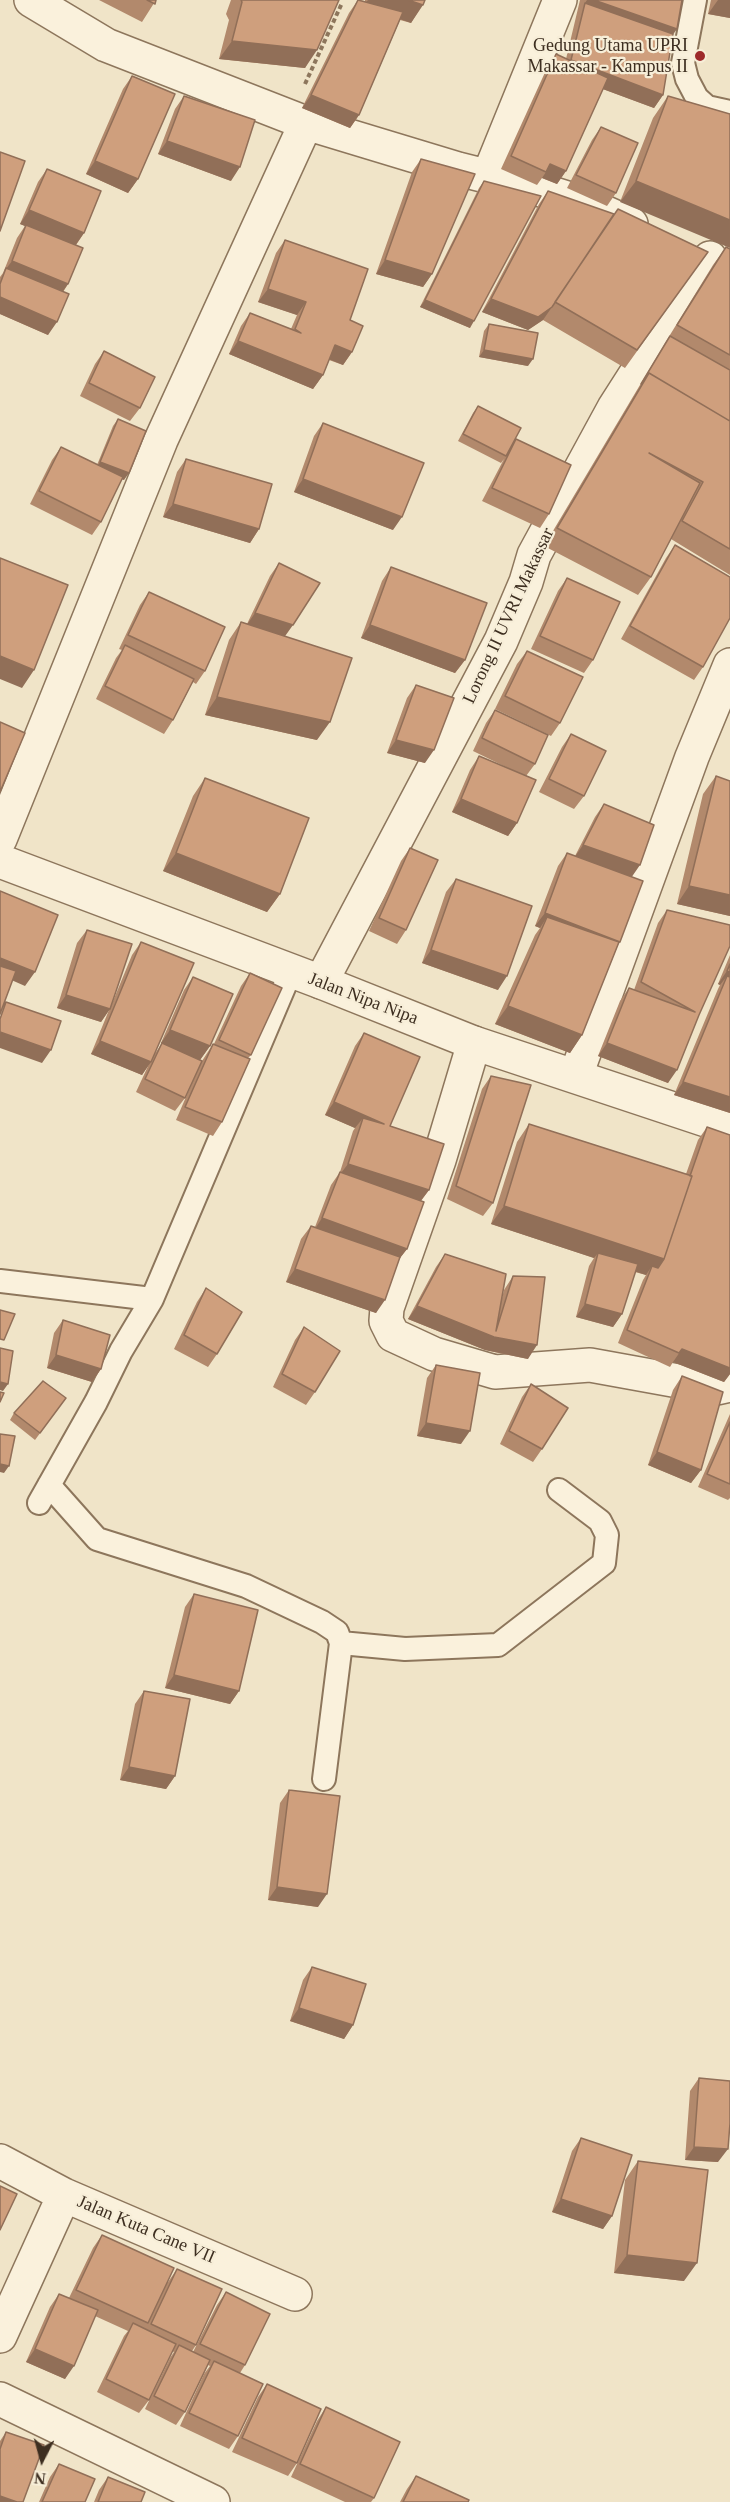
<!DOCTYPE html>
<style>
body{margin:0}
#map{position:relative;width:730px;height:2502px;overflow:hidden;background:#f0e4c8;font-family:"Times New Roman",serif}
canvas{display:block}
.north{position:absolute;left:12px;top:2430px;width:60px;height:60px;-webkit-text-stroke:4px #f7eed8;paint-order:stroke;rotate:186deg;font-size:16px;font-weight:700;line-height:24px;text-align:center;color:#3d2e20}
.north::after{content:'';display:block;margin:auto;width:21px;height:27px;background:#3d2e20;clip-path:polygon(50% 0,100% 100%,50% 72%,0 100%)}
</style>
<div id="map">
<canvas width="730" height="2502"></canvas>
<div class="north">N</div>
</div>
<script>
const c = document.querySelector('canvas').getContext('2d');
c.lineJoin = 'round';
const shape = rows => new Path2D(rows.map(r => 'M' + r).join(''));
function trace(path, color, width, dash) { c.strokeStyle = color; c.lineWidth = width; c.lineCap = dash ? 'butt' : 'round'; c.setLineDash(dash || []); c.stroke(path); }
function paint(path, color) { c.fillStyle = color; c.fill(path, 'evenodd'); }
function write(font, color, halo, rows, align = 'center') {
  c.font = font + ' "Times New Roman",serif'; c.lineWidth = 4.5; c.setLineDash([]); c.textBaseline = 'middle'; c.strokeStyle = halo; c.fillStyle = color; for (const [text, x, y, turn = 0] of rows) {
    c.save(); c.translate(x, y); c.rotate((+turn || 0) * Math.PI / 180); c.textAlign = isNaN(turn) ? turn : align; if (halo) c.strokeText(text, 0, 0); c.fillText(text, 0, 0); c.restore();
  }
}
const service = shape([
 [695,0,683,63,687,79,697,98,707,107,730,112],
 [0,1281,152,1299,291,971],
 [49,1485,97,1539,246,1586,322,1622,337,1632,341,1643,324,1779],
 [39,1503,96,1402,121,1351,152,1299],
 [341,1643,405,1649,498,1645,604,1563,607,1535,600,1521,559,1490]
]);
const minor = shape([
 [31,0,106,45,306,123,458,169,538,189,586,204,631,224],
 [488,177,560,0],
 [0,839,161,440,306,123],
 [321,982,501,641,526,582,534,555,614,408,710,258],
 [474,1043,439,1160,387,1308,386,1321,393,1335,434,1354,495,1372,590,1365,717,1388,726,1386,730,1382],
 [576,1075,692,757,730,665],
 [0,2161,64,2195,295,2294],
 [0,2336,64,2195],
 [0,2399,213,2502]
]);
const tertiary = shape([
 [0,861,321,982,474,1043,730,1128]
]);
trace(service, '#8d765c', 26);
trace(minor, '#8d765c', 36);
trace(tertiary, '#8d765c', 36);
trace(shape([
 [305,84,342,3]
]), '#8d765c', 4, [4.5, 3]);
trace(service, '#faf1dc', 22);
trace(minor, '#faf1dc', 33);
trace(tertiary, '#faf1dc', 33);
paint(shape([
 [99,0,156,0,142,22],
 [231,0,339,0,305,68,219,59,229,20,226,14],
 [358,0,365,1,365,0,425,0,411,23,400,20,359,115,350,128,302,108,349,13],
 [580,0,682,0,673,34,663,95,654,108,603,89,566,171,557,184,542,178,537,185,501,169,547,68,556,54,566,59],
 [711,0,730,0,730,18,708,14],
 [132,76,138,179,128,193,86,174,123,89],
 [184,96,231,181,158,154,175,109],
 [668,96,730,114,620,202,653,118],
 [601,127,616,193,607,206,567,188,592,140],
 [421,159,432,274,423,287,376,274,412,172],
 [47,169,84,233,76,245,68,284,63,292,48,335,0,314,0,277,3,273,17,238,25,226,20,224,38,182],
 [484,181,470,328,420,307,479,188],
 [548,191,708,252,625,368,543,320,528,330,482,312,539,204],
 [285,240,350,320,352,352,343,365,329,360,323,375,313,389,229,354,241,326,250,313,291,329,297,315,258,302,276,253],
 [726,247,730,249,730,575,671,539,651,577,638,595,544,546,665,343,713,265],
 [489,324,528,366,479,357,484,331],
 [104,351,140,408,130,421,80,396,95,364],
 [478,406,510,448,516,439,549,514,540,528,482,501,504,459,501,463,458,441,473,413],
 [118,419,124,480,122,479,101,522,92,535,30,504,52,460,61,447,97,465,113,426],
 [323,423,393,530,294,492,314,436],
 [186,459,259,529,250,543,163,517,177,472],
 [675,545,703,667,694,680,621,639,666,558],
 [279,563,285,636,317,740,205,715,229,640,241,622,247,624,270,576],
 [391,567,465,660,455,673,361,638,382,581],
 [567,578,593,660,584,673,531,649,558,591],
 [149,592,205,671,196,684,193,682,173,720,164,734,96,699,116,658,122,650,119,649,140,605],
 [527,651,560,723,551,736,495,709,517,664],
 [416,685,425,763,387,753,407,698],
 [495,710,535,764,526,776,517,823,508,836,452,812,470,770,479,756,512,770,473,751,486,723],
 [571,734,584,796,574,809,539,792,562,747],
 [716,776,730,916,677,904,703,794],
 [205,778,280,894,267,912,163,871,193,796],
 [604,804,631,877,618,945,582,1035,570,1053,495,1024,535,935,540,928,535,926,558,866,567,853,575,856,595,817],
 [410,848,406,930,397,944,369,931,401,861],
 [456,879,498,990,422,963,446,892],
 [667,910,730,925,668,1083,598,1056,620,1001,629,988,634,990,658,923],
 [87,930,111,1006,132,955,141,942,154,1055,162,1043,161,1043,184,990,193,977,210,1046,200,1060,202,1061,213,1044,214,1044,241,986,250,973,251,1055,248,1058,222,1122,213,1136,176,1120,199,1067,185,1098,175,1111,136,1092,149,1064,142,1075,91,1054,109,1010,101,1022,57,1008,77,943],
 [730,955,730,1113,674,1095,718,989,720,985,718,984],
 [364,1033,390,1126,429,1190,421,1201,407,1249,399,1259,376,1313,286,1282,301,1239,311,1226,315,1227,331,1185,340,1172,353,1131,355,1128,325,1115,355,1046],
 [491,1076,493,1203,483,1216,447,1199,482,1089],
 [529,1124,686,1174,698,1140,707,1127,730,1135,730,1374,724,1382,673,1362,670,1367,618,1343,643,1280,646,1275,635,1272,622,1314,613,1327,576,1317,589,1266,594,1258,491,1224,517,1142],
 [445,1254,502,1298,504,1290,513,1276,528,1359,485,1350,408,1319,436,1267],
 [206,1288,217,1354,208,1367,174,1349,197,1302],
 [63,1320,101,1369,92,1382,47,1368,54,1333],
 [304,1327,315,1392,306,1405,273,1387,295,1340],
 [436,1365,461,1444,417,1436,427,1378],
 [682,1376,701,1470,691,1483,648,1465,673,1390],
 [531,1384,542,1449,533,1462,500,1444,522,1397],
 [66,1398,35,1440,10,1420,14,1413],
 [730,1414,730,1498,728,1500,698,1487],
 [194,1594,239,1691,230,1704,165,1688,185,1607],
 [144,1691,175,1776,166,1789,120,1780,135,1704],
 [289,1790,318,1907,268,1900,280,1803],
 [312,1967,353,2025,344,2039,290,2021,303,1980],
 [699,2078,718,2162,685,2160,690,2091],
 [581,2138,612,2216,603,2229,552,2212,572,2151],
 [638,2161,684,2281,614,2273,625,2180],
 [102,2235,168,2282,177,2269,196,2345,192,2351,193,2352,217,2305,226,2292,245,2365,240,2373,238,2436,229,2449,180,2426,204,2374,210,2366,208,2365,185,2412,176,2425,145,2409,170,2358,174,2352,172,2351,149,2400,139,2413,97,2392,124,2336,128,2331,95,2316,65,2379,26,2362,50,2307,59,2294,69,2298,93,2248],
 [267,2384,297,2463,288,2476,232,2452,258,2397],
 [326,2407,374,2498,371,2502,345,2502,291,2477,317,2421],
 [6,2432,0,2502,0,2441],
 [59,2464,85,2502,39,2502,50,2477],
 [416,2476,468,2502,400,2502,407,2489],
 [108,2477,141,2502,94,2502,99,2490]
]), '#b2896c');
paint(shape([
 [368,0,408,0,423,5,411,23,363,6],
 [587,0,594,0,677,29,664,47,585,3],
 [718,0,730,0,730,18,708,14],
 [232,41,317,50,305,68,219,59],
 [571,60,663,95,654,108,562,74],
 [311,95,359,115,350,128,302,108],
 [167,141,240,167,231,181,158,154],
 [95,161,138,179,128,193,86,174],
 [550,164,566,171,557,184,542,178,546,172],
 [636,181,730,220,730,248,620,202],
 [29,210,84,233,75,246,20,224],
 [385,260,432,274,423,287,376,274],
 [12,261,68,284,59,297,6,269],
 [268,289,306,302,297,315,258,302],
 [0,297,57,322,48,335,0,314],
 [491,299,552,307,543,320,528,330,482,312],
 [425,300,474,321,470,328,420,307],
 [238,341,323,375,313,389,229,354],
 [335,345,352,352,343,365,326,358],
 [484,350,533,359,528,366,479,357],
 [100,462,129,473,124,480,96,469],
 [303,479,402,517,393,530,294,492],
 [173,504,259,529,250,543,163,517],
 [255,613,293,625,283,639,246,626],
 [370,625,465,660,455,673,361,638],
 [0,656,34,670,22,688,0,679],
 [217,697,330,722,317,740,205,715],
 [396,740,434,750,425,763,387,753],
 [461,799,517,823,508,836,452,812],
 [583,845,640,865,631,878,574,858],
 [176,853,280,894,267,912,163,871],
 [689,886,730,895,730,916,677,904],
 [545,913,620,942,610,955,547,917,540,928,535,926],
 [431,950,507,976,498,990,422,963],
 [0,958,35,972,25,986,0,975],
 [727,971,730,972,730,989,727,976,720,985,718,984],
 [66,995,110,1009,101,1022,57,1008],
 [508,1006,582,1035,570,1053,495,1024],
 [170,1030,210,1046,200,1060,161,1043],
 [0,1032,51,1050,42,1063,0,1048],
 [100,1041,151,1062,142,1075,91,1054],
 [607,1043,677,1070,668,1083,598,1056],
 [683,1082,730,1097,730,1113,674,1095],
 [334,1102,384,1124,363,1118,355,1128,325,1115],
 [348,1164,429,1190,419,1203,338,1177],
 [504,1206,664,1259,651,1277,652,1266,646,1275,597,1259,598,1253,594,1258,491,1224],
 [322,1218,407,1249,397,1262,313,1232],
 [295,1269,385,1300,376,1313,286,1282],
 [585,1304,622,1314,613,1327,576,1317],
 [417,1306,537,1345,528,1359,485,1350,408,1319],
 [682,1349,730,1368,730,1374,724,1382,673,1362],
 [56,1355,101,1369,92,1382,47,1368],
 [0,1382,8,1384,3,1391,0,1390],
 [426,1423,470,1431,461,1444,417,1436],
 [657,1452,701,1470,691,1483,648,1465],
 [0,1464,9,1466,4,1473,0,1472],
 [174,1675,239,1691,230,1704,165,1688],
 [129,1767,175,1776,166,1789,120,1780],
 [277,1887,327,1894,318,1907,268,1900],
 [299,2008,353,2025,344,2039,290,2021],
 [694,2147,728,2149,718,2162,685,2160],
 [561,2199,612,2216,603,2229,552,2212],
 [627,2255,697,2263,684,2281,614,2273],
 [35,2349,74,2366,65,2379,26,2362],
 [0,2496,17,2502,0,2502]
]), '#916f58');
const building = shape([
 [147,0,156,0,155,4,147,0],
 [241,0,339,0,317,50,232,41,242,2,241,0],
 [358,0,403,12,359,115,311,95,358,0],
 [408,0,425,0,423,5,408,0],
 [594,0,682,0,677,29,594,0],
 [585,3,673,34,663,95,571,60,585,3],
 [556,54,608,78,566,171,550,164,546,172,511,156,556,54],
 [132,76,175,94,138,179,95,161,132,76],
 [184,96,255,120,240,167,167,141,184,96],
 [668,96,730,114,730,220,636,181,668,96],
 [601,127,638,143,616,193,576,175,601,127],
 [0,152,25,161,0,231,0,152],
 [421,159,475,174,432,274,385,260,421,159],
 [47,169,101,191,84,233,29,210,47,169],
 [484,181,541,196,474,321,425,300,484,181],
 [548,191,614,214,552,307,538,317,491,299,548,191],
 [618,209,708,252,637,350,555,302,618,209],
 [26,225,83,248,68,284,12,261,26,225],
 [285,240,368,269,350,320,363,326,352,352,335,345,323,375,238,341,250,313,301,333,295,329,306,302,268,289,285,240],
 [726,247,730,249,730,355,677,325,726,247],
 [6,268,69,294,57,322,0,297,0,284,6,268],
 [489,324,538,333,533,359,484,350,489,324],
 [670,336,730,370,730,421,649,373,641,384,670,336],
 [104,351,155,377,140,408,89,383,104,351],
 [649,373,730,421,730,549,682,521,703,482,649,453,700,483,651,577,557,528,649,373],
 [478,406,521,428,506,456,463,434,478,406],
 [118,419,146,431,129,473,100,462,118,419],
 [323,423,424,463,402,517,303,479,323,423],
 [516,439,571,465,549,514,492,488,516,439],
 [61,447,123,477,101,522,39,491,61,447],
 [186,459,272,484,259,529,173,504,186,459],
 [675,545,730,577,730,618,703,667,630,626,675,545],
 [0,558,68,585,34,670,0,656,0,558],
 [279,563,320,583,293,625,255,613,279,563],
 [391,567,487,603,465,660,370,625,391,567],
 [567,578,620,602,593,660,540,636,567,578],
 [149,592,225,627,205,671,128,635,149,592],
 [241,622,352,658,330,722,217,697,241,622],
 [125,645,194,679,173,720,105,686,125,645],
 [527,651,583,677,560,723,505,696,527,651],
 [416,685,454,698,434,750,396,740,416,685],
 [495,710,548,735,535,764,482,738,495,710],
 [0,722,25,733,0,792,0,722],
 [571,734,606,751,584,796,549,779,571,734],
 [479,756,536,780,517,823,461,799,479,756],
 [716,776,730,781,730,895,689,886,716,776],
 [205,778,309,818,280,894,176,853,205,778],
 [604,804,654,825,640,865,583,845,604,804],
 [410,848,438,860,406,930,379,918,410,848],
 [567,853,643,881,620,942,545,913,567,853],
 [456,879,532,906,507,976,431,950,456,879],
 [0,891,58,915,35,972,0,958,0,891],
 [667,910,730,925,730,946,699,1015,677,1070,607,1043,629,988,695,1012,641,982,667,910],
 [547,917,619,942,582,1035,508,1006,547,917],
 [87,930,132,944,110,1009,66,995,87,930],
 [141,942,194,963,151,1062,100,1041,141,942],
 [730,964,730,972,727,971,730,964],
 [0,966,16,971,0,1014,0,966],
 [250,973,282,988,251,1055,219,1040,250,973],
 [727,976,730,977,730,1097,683,1082,727,976],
 [193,977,233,994,210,1046,170,1030,193,977],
 [6,1002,61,1021,51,1050,0,1032,0,1019,6,1002],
 [364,1033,420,1057,390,1126,444,1144,429,1190,348,1164,363,1118,384,1124,334,1102,364,1033],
 [162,1043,202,1061,185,1098,145,1079,162,1043],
 [213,1044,250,1059,222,1122,185,1107,213,1044],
 [491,1076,531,1085,493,1203,456,1186,491,1076],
 [529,1124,692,1176,664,1259,504,1206,529,1124],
 [707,1127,730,1135,730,1368,682,1349,679,1353,627,1330,652,1266,658,1268,664,1259,692,1176,690,1176,707,1127],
 [340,1172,424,1202,407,1249,322,1218,340,1172],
 [311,1226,400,1257,385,1300,295,1269,311,1226],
 [598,1253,638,1264,622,1314,585,1304,598,1253],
 [445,1254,506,1274,496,1331,513,1276,545,1277,537,1345,494,1337,417,1306,445,1254],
 [206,1288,242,1312,217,1354,184,1335,206,1288],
 [0,1310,15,1314,4,1340,0,1339,0,1310],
 [63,1320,110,1335,101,1369,56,1355,63,1320],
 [304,1327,340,1351,315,1392,282,1374,304,1327],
 [0,1348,13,1351,8,1384,0,1382,0,1348],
 [436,1365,480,1373,470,1431,426,1423,436,1365],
 [682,1376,723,1392,701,1470,657,1452,682,1376],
 [43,1381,66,1398,40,1433,14,1413,43,1381],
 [531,1384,568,1408,542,1449,509,1431,531,1384],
 [0,1392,4,1393,0,1402,0,1392],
 [730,1422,730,1484,707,1474,730,1422],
 [0,1434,15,1436,9,1466,0,1464,0,1434],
 [194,1594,258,1610,239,1691,174,1675,194,1594],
 [144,1691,190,1699,175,1776,129,1767,144,1691],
 [289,1790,340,1796,327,1894,277,1887,289,1790],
 [312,1967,366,1984,353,2025,299,2008,312,1967],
 [699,2078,730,2081,730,2123,728,2149,694,2147,699,2078],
 [581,2138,632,2155,612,2216,561,2199,581,2138],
 [638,2161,708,2170,697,2263,627,2255,638,2161],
 [0,2186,17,2194,0,2230,0,2186],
 [102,2235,174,2268,148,2323,76,2290,102,2235],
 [177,2269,222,2289,196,2345,151,2324,177,2269],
 [226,2292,270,2314,245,2365,200,2344,226,2292],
 [59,2294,98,2310,74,2366,35,2349,59,2294],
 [133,2323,176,2344,149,2400,106,2379,133,2323],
 [179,2345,210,2360,185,2412,154,2396,179,2345],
 [214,2361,263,2384,238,2436,189,2413,214,2361],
 [267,2384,321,2409,297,2463,242,2438,267,2384],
 [326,2407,400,2442,374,2498,300,2464,326,2407],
 [6,2432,44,2445,23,2502,17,2502,0,2496,0,2449,6,2432],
 [59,2464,95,2479,85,2502,42,2502,59,2464],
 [416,2476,469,2500,468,2502,403,2502,416,2476],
 [108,2477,145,2492,141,2502,98,2502,108,2477]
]);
paint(building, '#cf9f7d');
trace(building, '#916f58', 1.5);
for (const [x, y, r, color] of [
 [700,56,6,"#9e2a2b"]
]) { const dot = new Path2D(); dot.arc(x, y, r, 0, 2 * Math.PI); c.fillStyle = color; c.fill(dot); trace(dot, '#f7eed8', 2); }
write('18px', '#3d2e20', '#f7eed8', [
 ["Gedung Utama UPRI",688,46],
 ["Makassar - Kampus II",688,67]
], 'right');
write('18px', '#3d2e20', '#f7eed8', [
 ["Lorong II UVRI Makassar",509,616,-65],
 ["Jalan Nipa Nipa",363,999,21],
 ["Jalan Kuta Cane VII",146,2230,23]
]);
</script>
